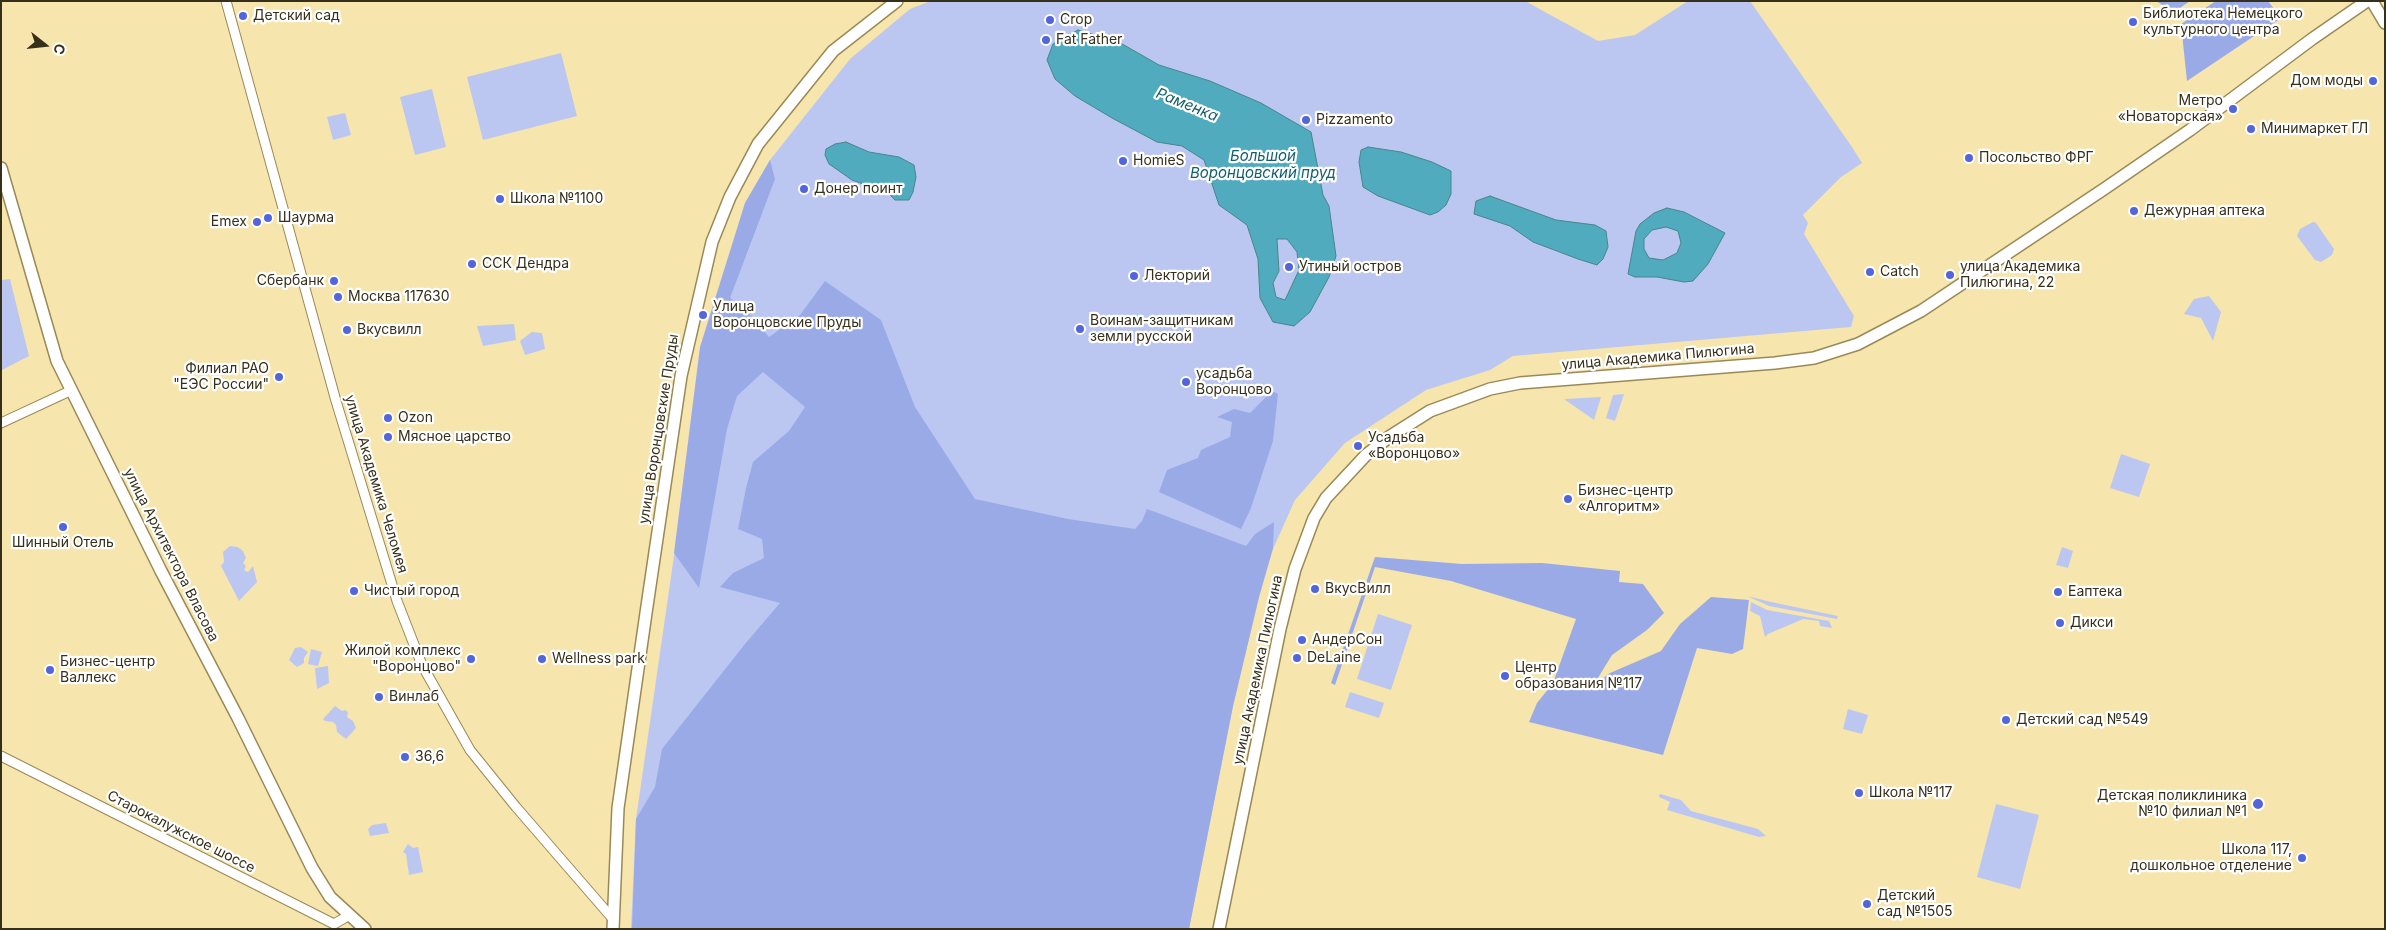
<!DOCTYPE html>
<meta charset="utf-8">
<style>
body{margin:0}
#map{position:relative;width:2386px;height:930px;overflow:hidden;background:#f7e5ae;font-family:Inter,sans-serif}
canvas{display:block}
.frame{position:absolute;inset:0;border:2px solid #362f19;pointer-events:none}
.north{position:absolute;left:20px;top:20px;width:50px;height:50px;-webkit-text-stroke:4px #fff;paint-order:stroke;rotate:106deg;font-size:14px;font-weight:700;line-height:20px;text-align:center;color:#362f19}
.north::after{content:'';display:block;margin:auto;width:18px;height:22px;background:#362f19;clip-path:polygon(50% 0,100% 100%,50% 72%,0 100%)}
</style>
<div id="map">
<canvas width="2386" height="930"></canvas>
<div class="frame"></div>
<div class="north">С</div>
</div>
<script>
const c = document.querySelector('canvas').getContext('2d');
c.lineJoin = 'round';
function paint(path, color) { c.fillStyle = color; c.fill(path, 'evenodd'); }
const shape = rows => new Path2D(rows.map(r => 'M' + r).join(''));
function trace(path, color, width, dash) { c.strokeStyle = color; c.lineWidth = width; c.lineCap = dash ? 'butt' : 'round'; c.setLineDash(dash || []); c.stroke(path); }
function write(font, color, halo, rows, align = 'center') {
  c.font = font + ' Inter,sans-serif'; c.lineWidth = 4.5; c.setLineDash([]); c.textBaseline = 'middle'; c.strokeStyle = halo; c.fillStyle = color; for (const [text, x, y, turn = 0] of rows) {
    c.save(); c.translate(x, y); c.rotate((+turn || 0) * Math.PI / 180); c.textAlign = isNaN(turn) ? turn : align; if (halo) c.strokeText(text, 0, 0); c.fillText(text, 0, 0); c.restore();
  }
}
paint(shape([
 [931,1,1525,1,1598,41,1635,35,1688,1,1750,1,1852,147,1862,163,1841,177,1803,215,1808,223,1804,234,1854,316,1851,327,1513,356,1490,370,1426,390,1345,443,1295,500,1273,549,1259,597,1233,706,1189,929,631,929,636,819,704,348,745,203,770,160,850,59,910,9],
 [561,53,577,116,483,140,467,77],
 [432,89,446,147,415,155,400,97],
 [345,113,351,135,333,140,327,117],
 [2313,222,2316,223,2334,249,2332,255,2321,262,2315,260,2297,236,2300,229],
 [10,279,29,356,2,370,1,280],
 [2209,296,2221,312,2213,341,2201,318,2184,314,2194,299],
 [514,324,516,340,483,346,477,326],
 [532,332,542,333,545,349,525,355,520,341],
 [1624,394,1615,421,1606,418,1613,395],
 [1601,397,1594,420,1564,399],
 [2121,454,2150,464,2139,497,2110,488],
 [230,546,238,547,243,551,246,558,243,563,246,566,244,570,248,572,253,566,257,582,239,601,221,566,224,562,223,552],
 [2062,547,2073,551,2068,568,2056,565],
 [1747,596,1771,602,1838,616,1837,619,1769,606],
 [1751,602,1767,610,1829,621,1832,628,1820,626,1819,621,1803,619,1768,634,1765,637,1760,616,1750,611],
 [1378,614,1412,625,1391,690,1357,679],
 [301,647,308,652,304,658,304,663,297,667,289,660,295,648],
 [311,649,322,652,318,666,308,664],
 [328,666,329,683,317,689,315,668],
 [1350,692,1384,703,1379,718,1345,707],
 [335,706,342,711,345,710,348,712,347,717,353,721,356,728,346,739,337,732,336,725,333,722,325,721,323,719],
 [1848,709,1868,715,1862,734,1843,729],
 [1660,794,1681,800,1691,811,1758,829,1766,836,1759,837,1667,810,1670,802,1659,797],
 [1996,804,2039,815,2020,889,1977,877],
 [386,823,389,833,370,836,368,829,372,825],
 [408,844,413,848,418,847,423,872,409,875,406,854,403,852]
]), '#bbc7f1');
paint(shape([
 [2156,1,2190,1,2174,12],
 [2216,1,2268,1,2281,18,2187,81,2181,24],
 [770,160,775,179,730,298,746,310,769,337,800,315,825,281,881,320,915,407,975,499,1068,519,1135,529,1142,521,1147,509,1246,546,1255,534,1274,522,1273,548,1259,597,1233,706,1189,929,632,929,636,819,655,787,662,749,745,644,780,603,720,587,733,573,764,558,762,539,738,529,746,488,753,462,789,431,805,407,763,372,737,396,727,429,699,588,674,553,700,347,745,203],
 [1272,391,1278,394,1273,441,1251,508,1241,529,1159,492,1167,470,1198,458,1201,450,1230,437,1232,422,1217,417,1234,409,1250,413],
 [1375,557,1462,564,1542,563,1620,571,1619,582,1643,584,1664,613,1647,630,1612,655,1593,686,1610,673,1661,651,1680,624,1711,597,1749,600,1743,649,1732,654,1697,648,1663,755,1529,722,1537,703,1553,683,1576,619,1451,581,1375,567,1335,685,1331,683]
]), '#9aaae7');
const water = shape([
 [1078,30,1117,41,1159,65,1210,81,1261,103,1311,132,1323,195,1329,206,1336,256,1329,277,1310,312,1294,326,1273,322,1260,298,1258,259,1247,225,1219,205,1204,160,1182,146,1157,142,1112,118,1075,96,1055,79,1047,60,1053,44,1078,30],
 [1277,239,1287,239,1297,252,1299,270,1285,300,1276,297,1273,283,1279,271,1277,239],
 [846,142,869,152,899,157,914,165,916,177,913,192,909,200,895,200,888,193,852,180,829,164,825,155,826,149,835,144,846,142],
 [1368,147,1401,152,1432,162,1451,171,1451,194,1446,205,1438,212,1430,215,1378,196,1363,187,1359,162,1361,150,1368,147],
 [1490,196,1556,220,1595,225,1606,231,1608,247,1603,259,1597,265,1578,259,1533,242,1510,226,1474,214,1476,201,1490,196],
 [1667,208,1684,212,1725,233,1708,264,1693,281,1684,282,1657,277,1635,277,1628,274,1636,231,1640,224,1654,213,1667,208],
 [1666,227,1678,231,1681,243,1677,253,1663,260,1649,258,1644,249,1644,239,1652,230,1666,227]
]);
paint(water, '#4fabbd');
trace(water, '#48868c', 1);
const street = shape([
 [226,1,336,401,397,601,422,665,470,750,516,807,613,919],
 [1,423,72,390],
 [1,756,334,924,348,916]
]);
const secondary = shape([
 [2372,1,2385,23],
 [1,168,57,361,161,571,238,718,312,868,330,897,365,929],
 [613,929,618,808,646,613,681,376,712,242,730,197,758,144,833,51,897,1],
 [1219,929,1280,629,1295,569,1314,518,1326,498,1366,455,1389,437,1430,411,1490,389,1520,383,1775,363,1814,358,1858,344,1921,311,2104,189,2190,130,2312,39,2367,1]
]);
trace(street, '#9a8956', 11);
trace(secondary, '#9a8956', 14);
trace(street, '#fff', 9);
trace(secondary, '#fff', 11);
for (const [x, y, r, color] of [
 [243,16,5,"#5265db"],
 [1050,20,5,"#5265db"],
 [2133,22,5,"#5265db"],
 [1046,40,5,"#5265db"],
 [2373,81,5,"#5265db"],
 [2233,109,5,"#5265db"],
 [1306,120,5,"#5265db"],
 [2251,129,5,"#5265db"],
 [1969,158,5,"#5265db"],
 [1123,161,5,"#5265db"],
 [804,189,5,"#5265db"],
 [500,199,5,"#5265db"],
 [2134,211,5,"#5265db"],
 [268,218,5,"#5265db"],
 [257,222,5,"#5265db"],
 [472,264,5,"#5265db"],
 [1289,267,5,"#5265db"],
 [1870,272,5,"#5265db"],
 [1950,275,5,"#5265db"],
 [1134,276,5,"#5265db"],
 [334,281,5,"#5265db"],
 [338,297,5,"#5265db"],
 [703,315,5,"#5265db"],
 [1080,329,5,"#5265db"],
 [347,330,5,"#5265db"],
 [279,377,5,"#5265db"],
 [1186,382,5,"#5265db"],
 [388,418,5,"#5265db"],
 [388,437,5,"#5265db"],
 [1358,446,5,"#5265db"],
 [1568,499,5,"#5265db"],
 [63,527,5,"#5265db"],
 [1315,589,5,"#5265db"],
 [354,591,5,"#5265db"],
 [2058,592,5,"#5265db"],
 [2060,623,5,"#5265db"],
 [1302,640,5,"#5265db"],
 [1297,658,5,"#5265db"],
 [471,659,5,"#5265db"],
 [542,659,5,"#5265db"],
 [50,670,5,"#5265db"],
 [1505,676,5,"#5265db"],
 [379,697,5,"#5265db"],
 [2006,720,5,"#5265db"],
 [405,757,5,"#5265db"],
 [1859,793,5,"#5265db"],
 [2258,804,6,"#5265db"],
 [2302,858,5,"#5265db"],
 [1867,904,5,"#5265db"]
]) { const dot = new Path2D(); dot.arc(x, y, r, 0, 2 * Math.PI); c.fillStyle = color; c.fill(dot); trace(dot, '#fff', 2); }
write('14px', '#362f19', '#fff', [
 ["Библиотека Немецкого",2143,14],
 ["культурного центра",2143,30],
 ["Детский сад",253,16],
 ["Crop",1060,20],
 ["Fat Father",1056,40],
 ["Дом моды",2363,81,"right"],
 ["Метро",2223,101,"right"],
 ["«Новаторская»",2223,117,"right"],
 ["Pizzamento",1316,120],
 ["Минимаркет ГЛ",2261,129],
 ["Посольство ФРГ",1979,158],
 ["HomieS",1133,161],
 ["Донер поинт",814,189],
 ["Школа №1100",510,199],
 ["Дежурная аптека",2144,211],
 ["Шаурма",278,218],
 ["Emex",247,222,"right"],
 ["ССК Дендра",482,264],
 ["Утиный остров",1299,267],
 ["улица Академика",1960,267],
 ["Пилюгина, 22",1960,283],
 ["Catch",1880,272],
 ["Лекторий",1144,276],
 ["Сбербанк",324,281,"right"],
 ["Москва 117630",348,297],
 ["Улица",713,307],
 ["Воронцовские Пруды",713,323],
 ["Воинам-защитникам",1090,321],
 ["земли русской",1090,337],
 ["Вкусвилл",357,330],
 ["Филиал РАО",269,369,"right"],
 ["\"ЕЭС России\"",269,385,"right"],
 ["усадьба",1196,374],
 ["Воронцово",1196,390],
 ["Ozon",398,418],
 ["Мясное царство",398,437],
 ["Усадьба",1368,438],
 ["«Воронцово»",1368,454],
 ["Бизнес-центр",1578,491],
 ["«Алгоритм»",1578,507],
 ["Шинный Отель",63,543,"center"],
 ["ВкусВилл",1325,589],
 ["Чистый город",364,591],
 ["Еаптека",2068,592],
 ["Дикси",2070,623],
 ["АндерСон",1312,640],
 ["Жилой комплекс",461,651,"right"],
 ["\"Воронцово\"",461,667,"right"],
 ["DeLaine",1307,658],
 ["Wellness park",552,659],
 ["Бизнес-центр",60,662],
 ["Валлекс",60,678],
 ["Центр",1515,668],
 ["образования №117",1515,684],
 ["Винлаб",389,697],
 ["Детский сад №549",2016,720],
 ["36,6",415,757],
 ["Школа №117",1869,793],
 ["Детская поликлиника",2247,796,"right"],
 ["№10 филиал №1",2247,812,"right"],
 ["Школа 117,",2292,850,"right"],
 ["дошкольное отделение",2292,866,"right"],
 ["Детский",1877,896],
 ["сад №1505",1877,912]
], 'left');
write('14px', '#362f19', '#fff', [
 ["улица Академика Пилюгина",1658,357,-5],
 ["улица Воронцовские Пруды",659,429,-81],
 ["улица Академика Челомея",376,484,73],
 ["улица Архитектора Власова",171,555,63],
 ["улица Академика Пилюгина",1258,670,-78],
 ["Старокалужское шоссе",181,832,27]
]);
write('italic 15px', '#125f6c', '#fff', [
 ["Раменка",1187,105,22],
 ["Большой",1263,156],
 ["Воронцовский пруд",1263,173]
]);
</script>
